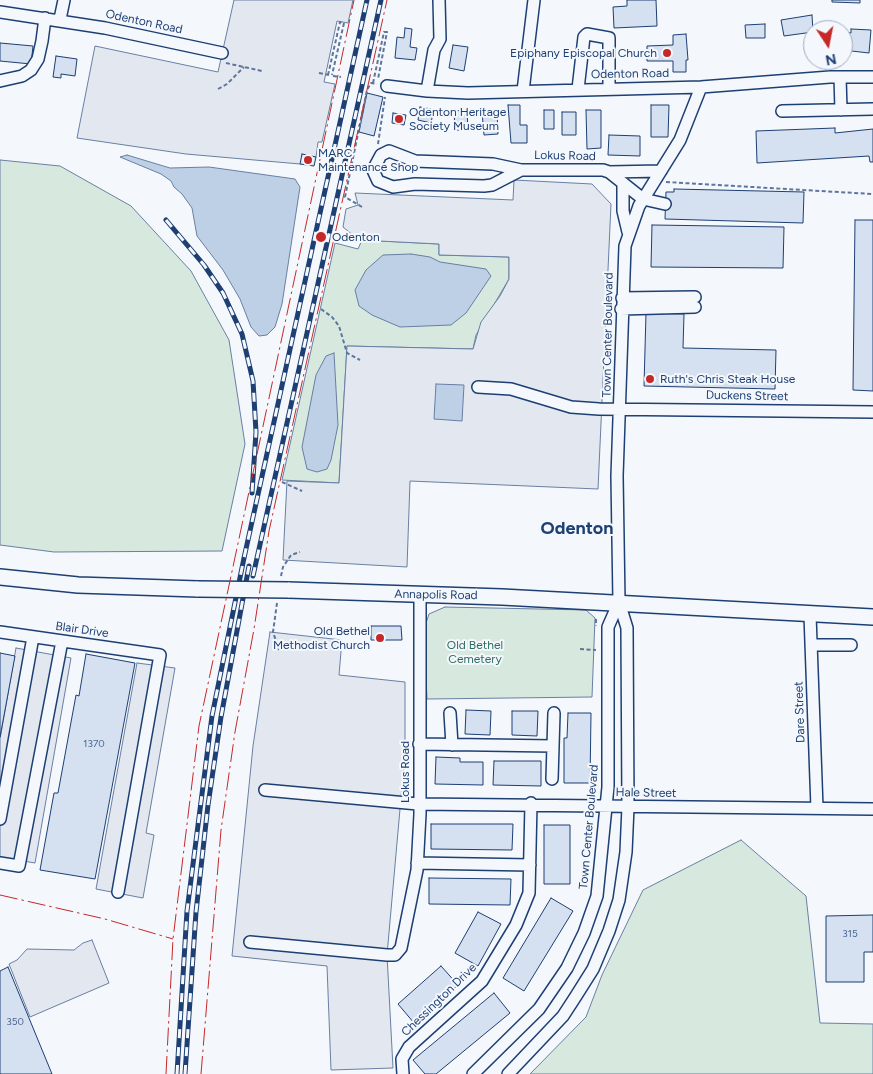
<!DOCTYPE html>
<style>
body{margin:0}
#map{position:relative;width:873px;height:1074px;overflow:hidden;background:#f4f7fb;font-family:Figtree,sans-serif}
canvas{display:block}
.north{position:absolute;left:803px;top:20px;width:50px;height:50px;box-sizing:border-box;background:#f4f7fb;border:1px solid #9eadc5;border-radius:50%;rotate:169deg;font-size:14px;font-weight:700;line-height:20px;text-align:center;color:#1d3f73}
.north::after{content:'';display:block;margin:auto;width:18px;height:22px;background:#c62828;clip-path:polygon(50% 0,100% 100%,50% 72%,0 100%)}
</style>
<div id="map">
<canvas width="873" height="1074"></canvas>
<div class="north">N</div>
</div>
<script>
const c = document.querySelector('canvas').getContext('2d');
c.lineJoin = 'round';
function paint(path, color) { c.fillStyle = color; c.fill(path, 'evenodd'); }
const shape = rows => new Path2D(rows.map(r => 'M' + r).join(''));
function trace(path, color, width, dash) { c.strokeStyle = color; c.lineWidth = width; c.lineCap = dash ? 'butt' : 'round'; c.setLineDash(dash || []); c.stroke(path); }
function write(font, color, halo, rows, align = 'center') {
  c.font = font + ' Figtree,sans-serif'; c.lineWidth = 4; c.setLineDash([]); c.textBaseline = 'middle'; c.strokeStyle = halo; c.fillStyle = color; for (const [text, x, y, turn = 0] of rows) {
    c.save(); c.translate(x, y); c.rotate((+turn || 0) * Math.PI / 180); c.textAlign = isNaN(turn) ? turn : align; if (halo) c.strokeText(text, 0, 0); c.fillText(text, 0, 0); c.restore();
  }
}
const green = shape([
 [0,160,60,166,131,206,191,271,229,340,245,444,222,551,54,552,0,545,0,160],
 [362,240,439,244,439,255,509,257,509,279,476,335,473,349,347,346,339,483,282,480,335,243,358,249,362,240],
 [445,607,586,610,595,618,592,697,427,699,424,629,429,614,445,607],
 [741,840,806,896,820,1023,873,1024,873,1074,530,1074,586,1017,602,975,643,890,741,840]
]);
paint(green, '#d7e8df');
trace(green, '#687fa3', 1);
const parking = shape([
 [234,0,353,0,348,23,337,21,324,82,335,84,322,142,318,142,316,157,300,164,186,154,77,138,95,46,218,72,234,0],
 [514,180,592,184,611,204,598,489,410,481,407,567,283,560,287,481,339,483,347,346,473,349,481,322,500,296,509,279,509,257,439,255,439,244,359,240,343,227,346,209,358,205,355,193,513,200,514,180],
 [270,632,342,640,339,675,405,682,405,753,387,955,393,1068,331,1070,327,966,232,956,253,746,270,632],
 [16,648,71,658,35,863,0,857,0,739,16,648],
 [137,663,175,668,146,833,154,835,143,898,96,889,137,663],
 [92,940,109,983,30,1017,9,964,17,960,27,949,74,950,83,943,92,940]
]);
paint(parking, '#e3e8f0');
trace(parking, '#687fa3', 1);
const water = shape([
 [127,155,170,168,209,167,295,179,300,187,282,304,275,327,267,335,259,336,251,327,240,299,223,270,197,236,192,208,182,194,174,187,171,181,161,174,120,157,127,155],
 [411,254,430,257,440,262,486,269,491,276,466,313,451,325,400,327,372,315,359,306,355,290,366,270,383,255,411,254],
 [334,353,338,425,331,460,327,469,317,472,307,469,302,447,316,375,326,356,334,353],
 [436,384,464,385,462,421,434,419,436,384]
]);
paint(water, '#bed0e5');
trace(water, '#687fa3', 1);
const building = shape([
 [627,0,656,0,657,26,614,28,613,7,627,6,627,0],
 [832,0,860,0,860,3,832,2,832,0],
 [812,15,813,32,784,36,781,20,812,15],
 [765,24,765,38,746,38,745,25,765,24],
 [405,28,412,29,410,47,417,48,415,60,395,58,397,37,404,38,405,28],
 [851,29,871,30,869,53,843,50,843,32,851,33,851,29],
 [686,34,688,60,686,60,686,72,673,72,673,61,647,61,647,46,673,45,673,35,686,34],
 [0,43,33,46,31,64,0,61,0,43],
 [453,45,468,47,464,71,449,68,453,45],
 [56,56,77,59,75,76,61,74,61,78,53,77,56,56],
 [367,93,383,97,374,136,359,132,367,93],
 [508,105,520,105,520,125,527,125,527,143,511,143,508,105],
 [651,105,669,105,668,137,651,137,651,105],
 [420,107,431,109,430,112,433,113,431,123,418,120,420,107],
 [467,110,468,130,455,130,454,111,467,110],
 [544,110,554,110,554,129,544,129,544,110],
 [586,110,601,110,601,148,587,149,586,110],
 [497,111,498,134,484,135,482,112,497,111],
 [562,112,576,112,576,135,562,135,562,112],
 [393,113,406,115,404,125,392,123,393,113],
 [835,128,835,133,873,129,873,162,870,162,869,156,757,163,756,131,835,128],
 [609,135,640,136,640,156,608,155,609,135],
 [302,154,316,157,314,166,300,164,302,154],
 [674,189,804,192,803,223,665,219,666,192,674,192,674,189],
 [855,220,873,220,873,391,853,390,855,220],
 [652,225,784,227,783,268,651,267,652,225],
 [646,313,684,314,683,348,776,350,775,389,644,386,646,313],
 [371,626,401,626,402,640,371,640,371,626],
 [0,653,15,656,0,737,0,653],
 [86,654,135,663,95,879,40,870,54,793,58,793,76,695,79,696,86,654],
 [466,710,491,711,490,735,465,734,466,710],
 [512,711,538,711,537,736,512,735,512,711],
 [568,713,591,713,590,783,564,783,564,738,567,738,568,713],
 [436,757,460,758,460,762,483,762,483,785,435,784,436,757],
 [494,761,541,761,541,786,493,785,494,761],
 [431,824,513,824,512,850,431,849,431,824],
 [544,825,570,825,570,884,544,884,544,825],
 [429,878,511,879,510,905,429,904,429,878],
 [551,898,573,911,524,991,503,978,551,898],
 [478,912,501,924,478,966,455,953,478,912],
 [873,915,873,952,864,952,864,982,826,982,826,916,873,915],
 [441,966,458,985,414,1023,398,1004,441,966],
 [8,967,52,1074,0,1074,0,971,8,967],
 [494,993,510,1013,436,1074,425,1074,413,1060,494,993]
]);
paint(building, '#d5e0f0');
trace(building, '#1d3f73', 1);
const minor = shape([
 [0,12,105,28,222,53],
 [60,19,64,0],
 [840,77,841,110],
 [0,81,22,76,31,70,38,59,42,41,45,18],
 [387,86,427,91,468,93,701,87,830,77,873,77],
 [578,89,584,37,587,34,609,38,609,88],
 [427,91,434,50,440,39,439,0],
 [523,91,534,0],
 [782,111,873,109],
 [521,170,492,185,484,186,415,184,393,187,378,181,373,170,381,155,389,151,415,161,493,164,521,170,603,170,609,172,643,199,665,204],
 [609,172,661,171],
 [623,183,623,211,628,232],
 [622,298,695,297],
 [621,309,695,307],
 [478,387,511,389,571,407,599,409,873,412],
 [810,615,817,808],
 [0,632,160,655,118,892],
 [811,645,851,645],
 [450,713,452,745],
 [419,744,553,746],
 [552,779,554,713],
 [265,790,418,804,873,809],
 [0,819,33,637],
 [0,863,19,866,62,641],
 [417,863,530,865],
 [250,942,387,955,395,955,401,948,417,870,420,814,420,595],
 [403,1074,402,1059,409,1047,482,981,516,925,529,893,531,803],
 [473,1074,539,1009,567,968,584,933,597,896,608,787,608,627,619,602],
 [508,1074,563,1016,576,996,593,969,609,931,619,900,626,852,628,807,627,628,619,602,617,476,625,246,639,206,680,140,701,87]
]);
const major = shape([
 [0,577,78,585,198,589],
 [288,590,502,597,873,617]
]);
trace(minor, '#1d3f73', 14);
trace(major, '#1d3f73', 18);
trace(shape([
 [226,63,262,71],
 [319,73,329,75],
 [328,75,340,22,344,23,332,75],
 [333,76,341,77],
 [373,83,384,32,387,32,378,79],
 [218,89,227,84,244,67],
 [378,144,385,97],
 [353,169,363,170],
 [666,182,873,194],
 [362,207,345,197,367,90,371,83,377,84],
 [321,309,332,317,339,326,347,353,360,360],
 [282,482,302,491],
 [281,576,283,567,291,555,300,552],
 [277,603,273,632,279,650],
 [596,619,596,626],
 [580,649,596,650]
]), '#5e769c', 2, [4, 2.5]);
trace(minor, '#f4f7fb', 11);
trace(major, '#f4f7fb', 15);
const rail = shape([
 [166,220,204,265,223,293,242,334,253,381,256,432,252,493],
 [253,576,381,0],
 [177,1074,187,911,212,716,244,558,367,0],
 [185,1074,196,912,208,805,221,717,249,566]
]);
trace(rail, '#1d3f73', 5);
trace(rail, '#f4f7fb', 3, [9]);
const majorBridge = shape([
 [198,589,288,590]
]);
trace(majorBridge, '#1d3f73', 18, []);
trace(majorBridge, '#f4f7fb', 15);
trace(shape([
 [0,895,105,919,173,939],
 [166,1074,173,939,199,726,354,0],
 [201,1074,221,830,235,732,254,629,269,531,387,0]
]), '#c62828', 1, [18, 4, 2.5, 4]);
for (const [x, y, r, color] of [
 [667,53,5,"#c62828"],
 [399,119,5,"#c62828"],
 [308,160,5,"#c62828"],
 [321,237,6,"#c62828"],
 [650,379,5,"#c62828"],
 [380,638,5,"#c62828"]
]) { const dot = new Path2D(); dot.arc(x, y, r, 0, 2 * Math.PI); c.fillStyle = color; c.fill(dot); trace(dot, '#f4f7fb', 2); }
write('10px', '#4b6792', null, [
 ["1370",94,744],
 ["315",850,934],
 ["350",15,1022]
]);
write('12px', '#1d3f73', '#f4f7fb', [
 ["Odenton Road",144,22,12],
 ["Odenton Road",630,74,-1],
 ["Lokus Road",565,156,1],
 ["Town Center Boulevard",608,335,-89],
 ["Duckens Street",747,396,1],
 ["Annapolis Road",436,595,1],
 ["Blair Drive",82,630,8],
 ["Dare Street",800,712,-92],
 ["Lokus Road",405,772,-90],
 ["Hale Street",646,793,1],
 ["Town Center Boulevard",589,827,-85],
 ["Chessington Drive",439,1000,-44]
]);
write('12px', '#1d3f73', '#f4f7fb', [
 ["Epiphany Episcopal Church",657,53,"right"],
 ["Odenton Heritage",409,112],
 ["Society Museum",409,126],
 ["MARC",318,153],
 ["Maintenance Shop",318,167],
 ["Odenton",332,237],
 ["Ruth's Chris Steak House",660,379],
 ["Old Bethel",370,631,"right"],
 ["Methodist Church",370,645,"right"]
], 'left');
write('12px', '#2c6c60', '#f4f7fb', [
 ["Old Bethel",475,645],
 ["Cemetery",475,659]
]);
write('bold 18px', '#1d3f73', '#f4f7fb', [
 ["Odenton",577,529]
]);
</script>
